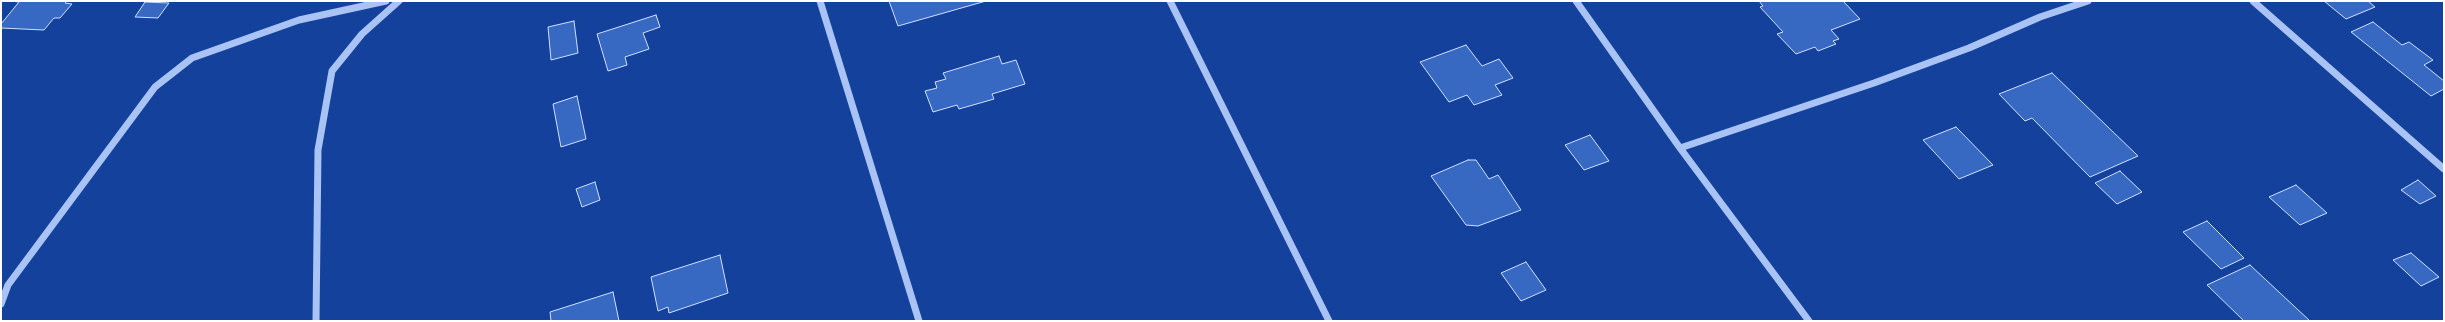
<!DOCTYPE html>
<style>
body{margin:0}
#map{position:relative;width:2445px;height:322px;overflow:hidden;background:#13419c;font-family:"Varela Round",sans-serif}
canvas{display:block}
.frame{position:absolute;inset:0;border:2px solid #fff;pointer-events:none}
</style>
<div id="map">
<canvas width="2445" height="322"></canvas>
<div class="frame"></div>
</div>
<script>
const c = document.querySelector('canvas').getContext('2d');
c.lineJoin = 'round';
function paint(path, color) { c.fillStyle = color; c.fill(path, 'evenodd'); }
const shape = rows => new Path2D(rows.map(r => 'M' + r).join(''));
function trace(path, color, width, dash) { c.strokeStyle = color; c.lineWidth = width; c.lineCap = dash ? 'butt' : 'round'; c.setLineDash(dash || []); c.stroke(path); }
const building = shape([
 [10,1,67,1,65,3,72,4,60,18,54,18,44,30,1,28,1,24,19,2,10,1],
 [889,1,986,1,898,26,889,1],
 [1759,1,1843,1,1860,19,1831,30,1839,39,1833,41,1836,44,1818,51,1815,47,1796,54,1777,34,1783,32,1760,7,1763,6,1759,1],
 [2324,1,2368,1,2375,7,2346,19,2324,1],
 [145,2,169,3,158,18,135,17,145,2],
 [656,15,660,27,643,33,649,49,625,57,627,65,608,71,597,34,656,15],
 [574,21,578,53,551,60,548,27,574,21],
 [2373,22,2402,45,2409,42,2433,60,2424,65,2444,81,2444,89,2431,96,2351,32,2373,22],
 [1466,45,1482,66,1499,59,1513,78,1495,85,1502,95,1474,105,1467,95,1449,102,1420,62,1466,45],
 [999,56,1002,64,1016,60,1025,84,992,94,994,99,959,109,957,105,933,112,925,91,937,88,935,82,946,79,943,73,999,56],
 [2052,73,2138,156,2090,177,2032,118,2025,121,1999,94,2052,73],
 [577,96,586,139,561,147,553,104,577,96],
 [1956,127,1993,165,1959,179,1923,140,1956,127],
 [1590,135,1609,161,1584,170,1565,145,1590,135],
 [1468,160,1476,160,1489,179,1498,175,1521,210,1478,226,1466,225,1431,176,1468,160],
 [2120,171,2142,192,2117,204,2095,183,2120,171],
 [2418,180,2436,196,2420,204,2401,190,2418,180],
 [595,182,600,200,582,207,576,189,595,182],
 [2296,185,2327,213,2300,225,2269,197,2296,185],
 [2207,221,2244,258,2221,269,2183,232,2207,221],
 [2411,253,2439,277,2421,286,2393,260,2411,253],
 [720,255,728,293,669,313,668,307,658,311,651,277,720,255],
 [1526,262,1546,290,1521,301,1501,273,1526,262],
 [2250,265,2310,321,2244,321,2207,285,2250,265],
 [613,292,619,321,551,321,550,312,613,292]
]);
paint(building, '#3768c2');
trace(building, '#d0e0fd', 1);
trace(shape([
 [820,1,919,321],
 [1170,1,1329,321],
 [1576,1,1680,148,1809,321],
 [2253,1,2444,169],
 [1680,148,1874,83,1969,48,2040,17,2088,1],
 [1,304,8,285,155,87,192,58,299,20,386,1],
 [316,321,318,150,332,71,362,34,399,1]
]), '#a8c3f4', 7);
</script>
